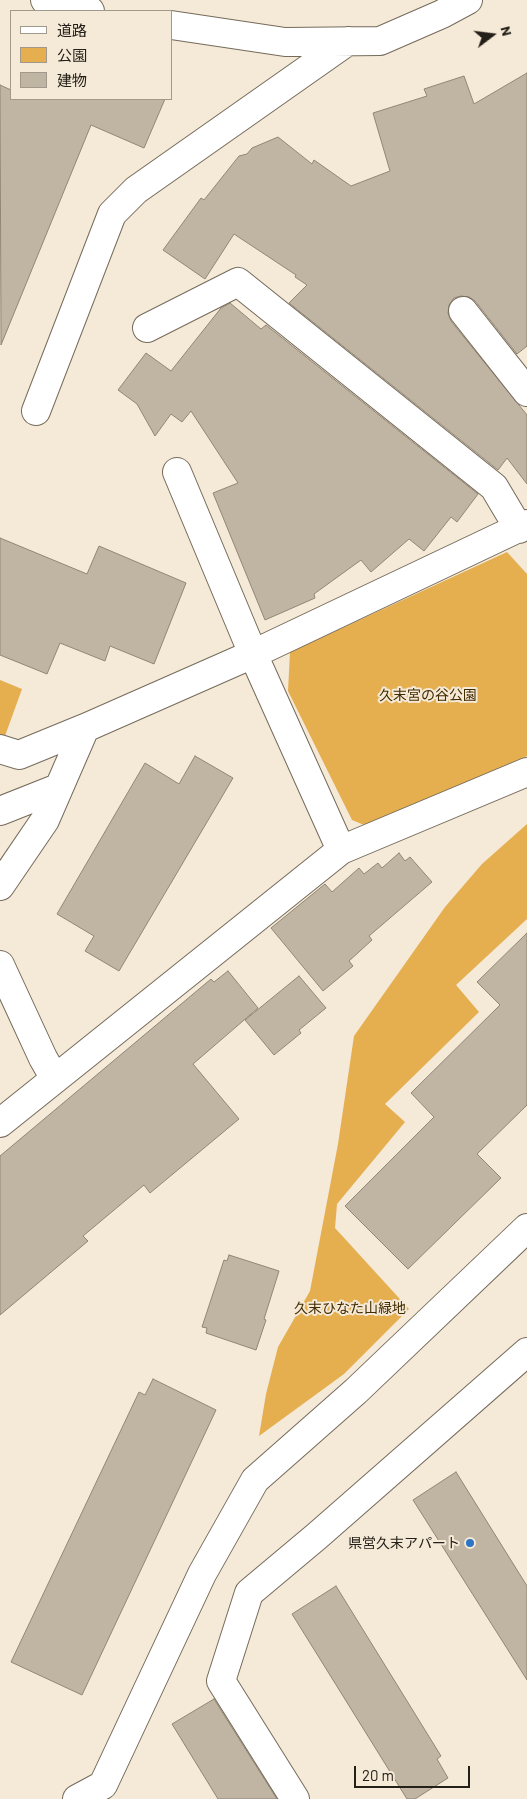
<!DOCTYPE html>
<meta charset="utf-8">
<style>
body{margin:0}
#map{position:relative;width:527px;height:1799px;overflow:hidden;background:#f5e9d7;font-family:Barlow,"Noto Sans JP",sans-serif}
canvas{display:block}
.legend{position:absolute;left:10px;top:10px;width:162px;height:90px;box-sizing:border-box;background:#f5e9d7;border:1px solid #a1998b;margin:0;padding:6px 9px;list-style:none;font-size:15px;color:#242019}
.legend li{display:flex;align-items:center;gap:10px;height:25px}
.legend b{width:25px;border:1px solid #a1998b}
.north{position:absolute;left:467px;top:10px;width:50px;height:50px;-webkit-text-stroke:4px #f5e9d7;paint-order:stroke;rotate:75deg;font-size:14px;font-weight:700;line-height:20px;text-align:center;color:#242019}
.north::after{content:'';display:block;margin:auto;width:18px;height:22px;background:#242019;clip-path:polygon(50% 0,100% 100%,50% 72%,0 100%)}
.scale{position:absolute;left:354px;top:1766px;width:116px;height:22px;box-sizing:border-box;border:2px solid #242019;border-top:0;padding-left:6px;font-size:15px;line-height:18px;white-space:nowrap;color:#242019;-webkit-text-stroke:4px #f5e9d7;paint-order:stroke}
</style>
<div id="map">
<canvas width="527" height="1799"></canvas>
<ul class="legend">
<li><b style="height:6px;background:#fff"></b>道路</li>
<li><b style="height:14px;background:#e5ae4f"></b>公園</li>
<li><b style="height:14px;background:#c0b4a2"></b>建物</li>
</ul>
<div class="north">N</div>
<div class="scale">20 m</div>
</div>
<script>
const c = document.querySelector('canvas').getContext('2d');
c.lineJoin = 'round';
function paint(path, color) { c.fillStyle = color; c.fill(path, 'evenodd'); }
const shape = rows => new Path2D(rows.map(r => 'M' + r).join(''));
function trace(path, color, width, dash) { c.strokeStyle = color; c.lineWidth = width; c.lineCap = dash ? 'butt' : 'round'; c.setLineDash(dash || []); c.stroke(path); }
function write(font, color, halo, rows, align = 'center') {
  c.font = font + ' Barlow,"Noto Sans JP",sans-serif'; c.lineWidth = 4; c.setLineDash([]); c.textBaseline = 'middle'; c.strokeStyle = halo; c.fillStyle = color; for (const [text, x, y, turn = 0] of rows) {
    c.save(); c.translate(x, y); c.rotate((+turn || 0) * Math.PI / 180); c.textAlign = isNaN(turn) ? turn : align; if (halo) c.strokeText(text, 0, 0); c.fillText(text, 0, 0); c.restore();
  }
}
paint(shape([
 [507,552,527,574,527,756,369,827,352,820,288,691,290,652],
 [0,680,22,689,1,747,0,747],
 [527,824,527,919,456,985,479,1012,385,1104,405,1122,337,1204,335,1228,409,1309,344,1374,259,1436,266,1394,278,1347,310,1291,338,1144,354,1036,445,907,482,864]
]), '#e5ae4f');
const building = shape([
 [527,73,527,346,517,354,475,301,469,297,461,296,454,298,449,305,448,313,451,321,527,415,527,484,507,458,498,470,289,303,307,285,295,277,296,275,234,234,205,279,163,250,201,198,204,200,239,156,247,154,252,148,278,137,312,164,314,160,351,186,390,171,373,113,427,96,424,89,464,76,474,104,527,73],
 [0,85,11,90,11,99,165,99,144,148,91,125,1,345,0,85],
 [230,303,261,329,266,325,478,494,457,522,451,517,424,551,409,539,371,572,361,560,314,594,315,598,265,620,213,493,238,483,191,411,182,422,171,414,155,436,137,404,118,390,146,353,171,371,221,308,230,303],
 [0,538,87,574,99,546,186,583,154,664,110,646,105,661,60,643,47,674,0,655,0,538],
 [195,756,233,778,119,971,85,951,94,936,57,914,145,763,179,784,195,756],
 [399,853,405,861,410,857,432,882,369,936,372,940,349,961,353,966,323,991,271,928,325,884,332,892,359,868,364,874,378,863,382,868,399,853],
 [527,933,527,1105,477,1154,501,1178,408,1269,345,1206,434,1117,411,1093,500,1005,477,982,527,933],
 [228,971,258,1008,193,1064,239,1119,150,1193,144,1185,83,1236,88,1241,0,1315,0,1156,211,979,214,982,228,971],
 [299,976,326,1008,299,1030,301,1033,274,1055,245,1020,299,976],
 [229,1255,279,1271,264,1319,266,1320,256,1350,206,1333,207,1328,202,1327,224,1260,227,1261,229,1255],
 [153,1379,216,1410,82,1695,11,1662,139,1392,145,1395,153,1379],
 [456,1472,527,1586,527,1680,413,1500,456,1472],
 [336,1586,441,1756,437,1759,448,1778,415,1799,407,1799,292,1614,336,1586],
 [214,1699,277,1799,218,1799,172,1724,214,1699]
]);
paint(building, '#c0b4a2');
trace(building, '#918675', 1);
const minor = shape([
 [45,0,90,11],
 [171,25,285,42,380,41,442,14,468,0],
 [463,311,527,392],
 [147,328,238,282,494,487,519,529],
 [36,411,112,214,136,190,348,41],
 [177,472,253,654,341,850],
 [0,749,19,755,85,728,253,654,527,524],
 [0,811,58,788],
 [0,886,45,820,85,728],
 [0,965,43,1058,55,1079],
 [0,1123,341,850,527,772],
 [77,1799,103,1785,202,1574,255,1480,356,1391,527,1228],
 [295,1799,221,1681,249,1593,317,1536,527,1352]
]);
trace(minor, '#756b5b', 30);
trace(minor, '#fff', 28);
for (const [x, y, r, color] of [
 [470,1543,5,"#2c74c4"]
]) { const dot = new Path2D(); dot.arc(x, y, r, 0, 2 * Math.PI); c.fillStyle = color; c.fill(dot); trace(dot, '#f5e9d7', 2); }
write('14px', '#412b01', '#f5e9d7', [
 ["久末宮の谷公園",428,695],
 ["久末ひなた山緑地",350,1308]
]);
write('14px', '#242019', '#f5e9d7', [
 ["県営久末アパート",460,1543]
], 'right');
</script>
